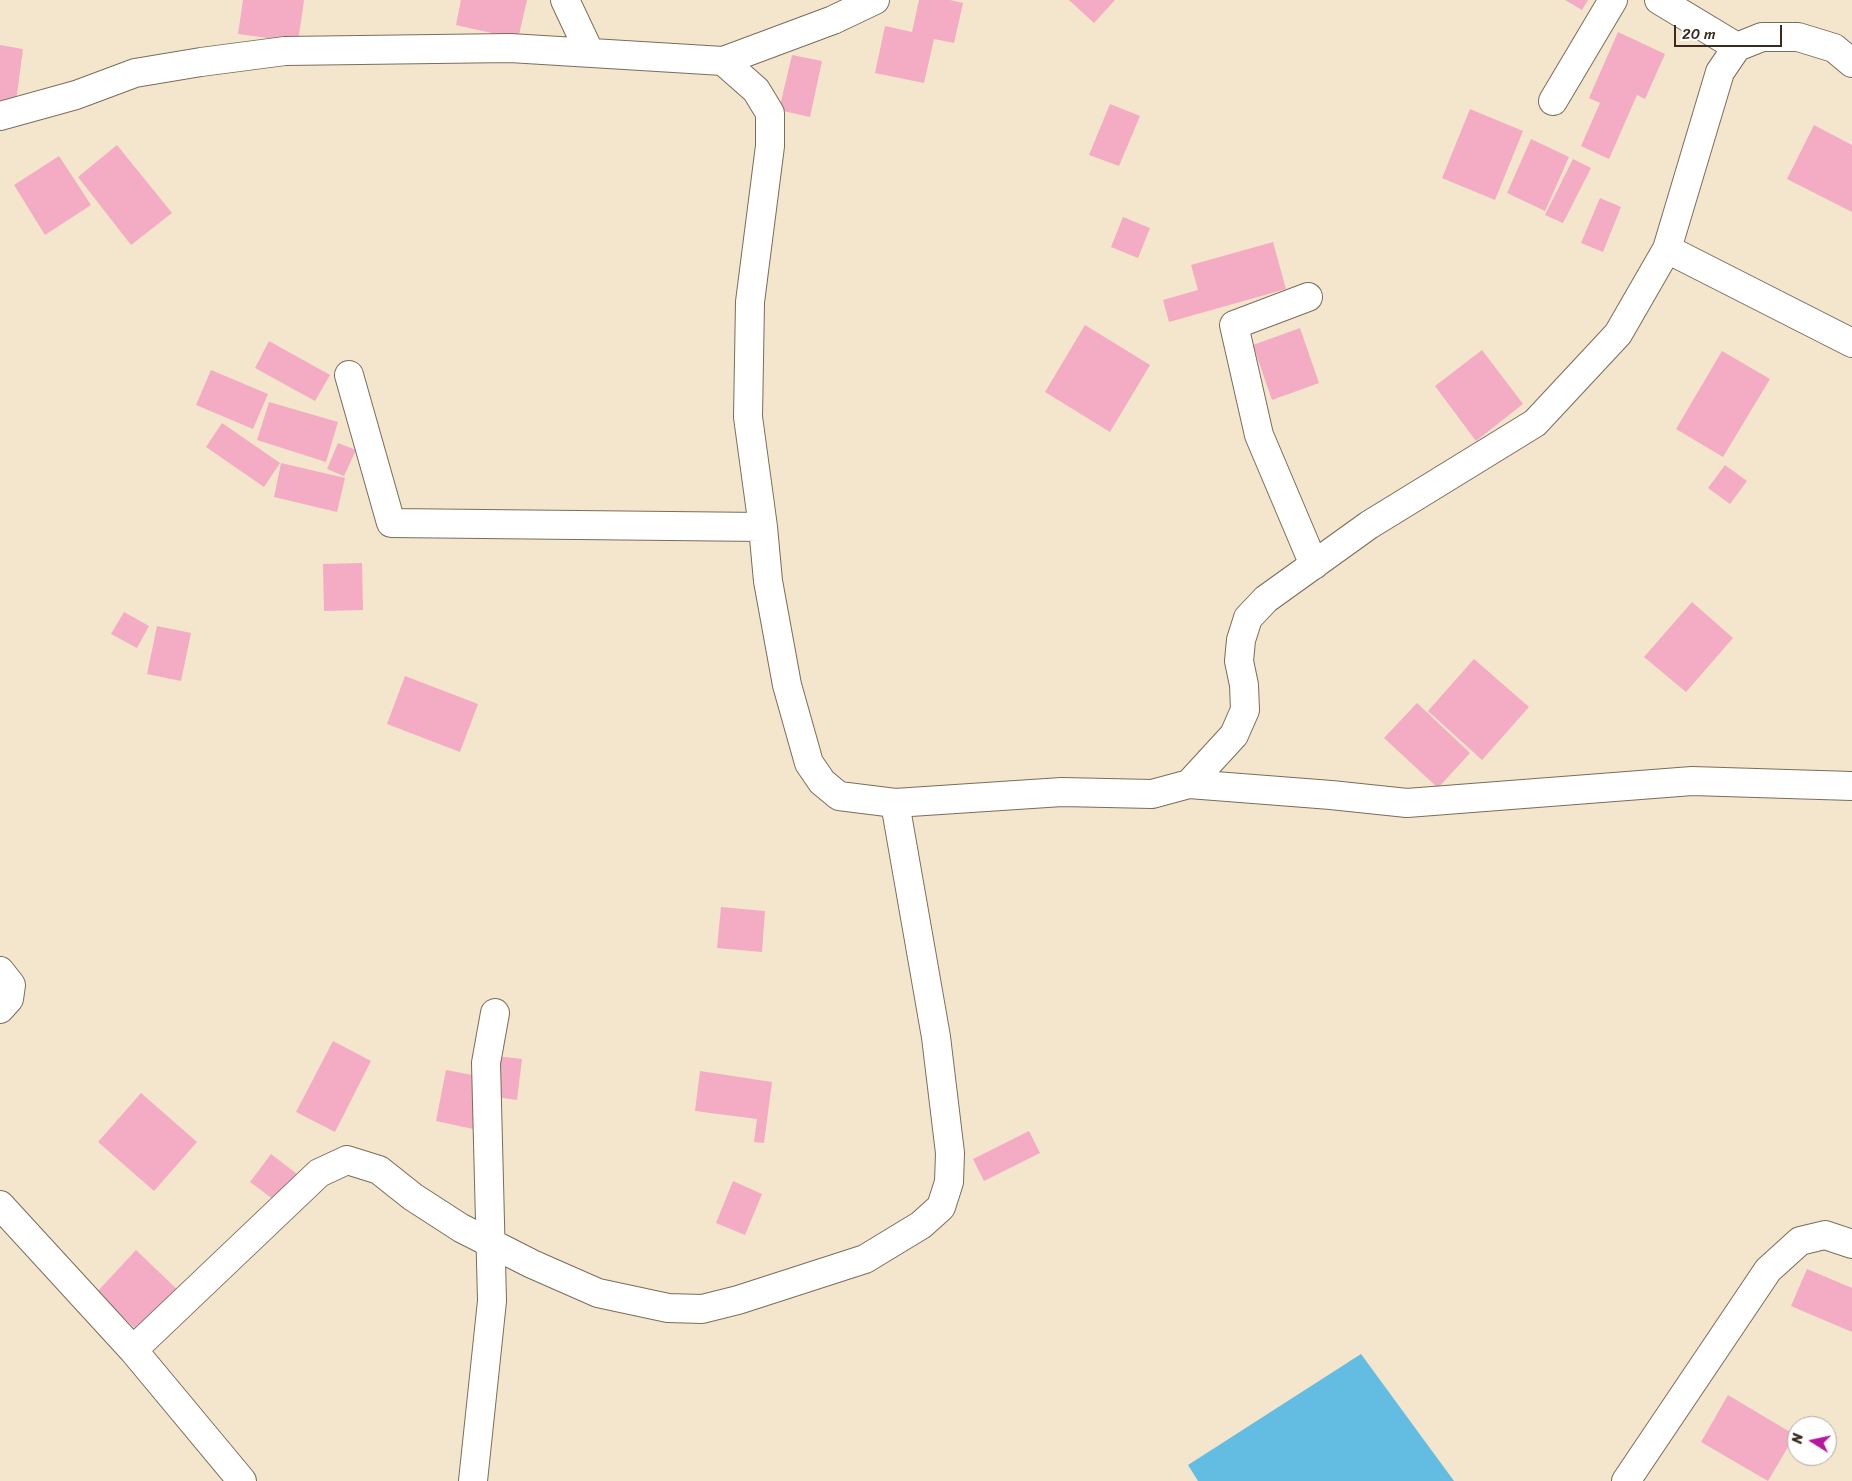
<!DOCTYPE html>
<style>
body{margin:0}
#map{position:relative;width:1852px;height:1481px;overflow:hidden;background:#f3e6cd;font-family:Sriracha,sans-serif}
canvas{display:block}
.north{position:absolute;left:1787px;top:1416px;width:50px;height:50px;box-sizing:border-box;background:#fff;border:1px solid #b1aaa5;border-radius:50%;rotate:280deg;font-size:14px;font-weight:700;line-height:20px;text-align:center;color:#3b2a1e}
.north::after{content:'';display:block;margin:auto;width:18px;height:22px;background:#b5179e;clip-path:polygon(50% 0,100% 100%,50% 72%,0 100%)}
.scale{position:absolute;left:1674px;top:25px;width:108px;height:22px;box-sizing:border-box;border:2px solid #3b2a1e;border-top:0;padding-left:6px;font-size:15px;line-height:18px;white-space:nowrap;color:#3b2a1e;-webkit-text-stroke:4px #fff;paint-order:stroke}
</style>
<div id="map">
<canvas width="1852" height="1481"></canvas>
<div class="north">N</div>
<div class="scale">20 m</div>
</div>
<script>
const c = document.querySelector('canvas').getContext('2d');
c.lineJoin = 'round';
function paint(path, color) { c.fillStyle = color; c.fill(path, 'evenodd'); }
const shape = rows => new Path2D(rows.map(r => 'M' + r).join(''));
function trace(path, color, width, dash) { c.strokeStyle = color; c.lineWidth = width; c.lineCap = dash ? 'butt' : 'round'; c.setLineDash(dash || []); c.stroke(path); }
paint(shape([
 [1361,1354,1454,1481,1198,1481,1188,1465]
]), '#63bce1');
paint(shape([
 [243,0,304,0,298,42,238,34],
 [461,0,527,0,518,39,456,25],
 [919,0,950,0,963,3,954,43,934,39,924,83,875,73,885,26,912,32],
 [1069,0,1115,0,1094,23],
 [1565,0,1588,0,1582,10],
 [1618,32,1665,54,1645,99,1637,95,1609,159,1581,146,1600,103,1589,98],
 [0,45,23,49,16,102,0,100],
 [792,55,822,61,810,117,779,110],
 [1110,104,1140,116,1119,166,1089,155],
 [1470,109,1523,131,1495,200,1442,178],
 [1814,125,1852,145,1852,212,1787,179],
 [1531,139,1569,157,1545,211,1507,193],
 [117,145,172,213,131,245,78,177],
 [59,156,91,205,45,235,14,185],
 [1573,159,1591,168,1563,223,1545,215],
 [1600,198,1621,207,1603,252,1581,243],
 [1123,217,1150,228,1138,258,1111,247],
 [1273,242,1286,289,1169,322,1163,300,1198,290,1191,265],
 [1085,325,1150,365,1110,432,1045,392],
 [1300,328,1319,383,1272,400,1253,345],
 [269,341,330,375,315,401,255,368],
 [1482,350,1523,404,1476,441,1435,386],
 [1722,351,1770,379,1723,457,1676,429],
 [211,370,268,394,253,429,196,405],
 [269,402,338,422,326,462,257,440],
 [222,423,280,463,264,487,206,447],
 [338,443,356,450,344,476,327,469],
 [281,463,345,478,337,512,274,497],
 [1725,465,1747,481,1730,504,1708,488],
 [362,563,363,610,324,611,323,564],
 [1692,602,1733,638,1686,692,1644,657],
 [124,612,149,626,137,648,111,634],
 [157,626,191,633,181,681,147,674],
 [1474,659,1529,707,1482,760,1428,711],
 [405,676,478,704,460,752,387,724],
 [1417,703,1470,753,1438,788,1384,738],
 [721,907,765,911,762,952,717,948],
 [333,1041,371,1061,335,1132,296,1112],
 [496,1056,522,1059,517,1100,490,1096],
 [446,1070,483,1077,473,1129,436,1121],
 [700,1071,772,1082,764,1143,754,1142,757,1119,695,1111],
 [141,1093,197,1142,154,1191,98,1142],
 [1029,1131,1040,1153,984,1181,973,1159],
 [271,1154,297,1174,277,1202,250,1182],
 [733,1181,762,1194,745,1235,716,1223],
 [136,1250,183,1295,143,1336,97,1292],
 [1807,1269,1852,1288,1852,1332,1791,1306],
 [1728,1395,1795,1435,1768,1481,1701,1442]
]), '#f4acc4');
const minor = shape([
 [565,0,589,51],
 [1659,0,1737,47],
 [723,61,833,20,875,0],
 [1553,101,1613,0],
 [0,116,76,95,135,73,201,62,285,51,510,48,723,61,756,90,770,113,770,146,750,302,748,417,763,527,768,581,787,685,809,763,822,782,839,796,895,803,1062,792,1152,794,1189,784,1234,735,1245,710,1244,685,1239,661,1241,640,1248,618,1266,599,1369,525,1535,423,1618,334,1667,249,1720,72,1737,47,1762,37,1798,37,1834,48,1852,63],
 [1667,249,1852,343],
 [1308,297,1234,325,1259,435,1314,565],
 [349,375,391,523,763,527],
 [1189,784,1331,795,1407,803,1692,781,1852,786],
 [0,971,11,985,9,999,0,1009],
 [0,1205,133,1350,242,1481],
 [133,1350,319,1173,347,1160,379,1170,413,1197,461,1228,532,1264,598,1293,668,1308,702,1309,738,1300,865,1259,921,1225,941,1207,949,1182,950,1153,936,1037,895,803],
 [473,1481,492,1301,486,1063,495,1013],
 [1626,1481,1768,1270,1800,1241,1825,1235,1852,1244]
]);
trace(minor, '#7b6c5b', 30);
trace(minor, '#fff', 28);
</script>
